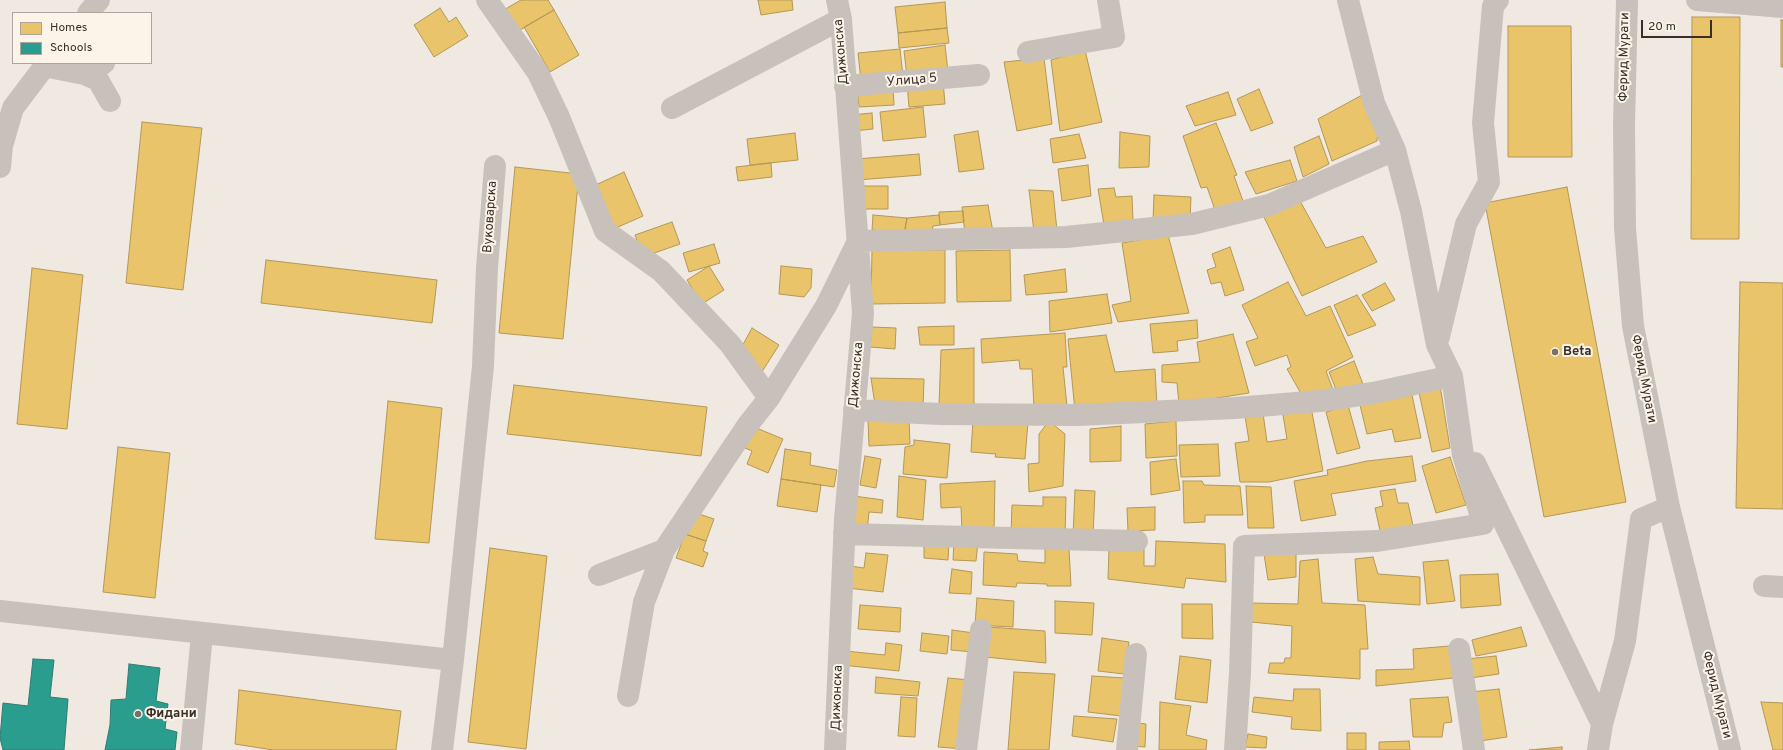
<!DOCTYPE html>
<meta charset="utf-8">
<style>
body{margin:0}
#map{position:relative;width:1783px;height:750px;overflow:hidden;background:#efe9e2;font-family:Overpass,sans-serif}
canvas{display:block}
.legend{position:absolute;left:12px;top:12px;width:140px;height:52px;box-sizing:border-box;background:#fcf4e9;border:1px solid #aea59c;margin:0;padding:5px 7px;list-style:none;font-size:12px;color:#3a2e28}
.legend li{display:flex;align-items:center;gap:8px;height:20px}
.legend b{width:20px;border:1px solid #aea59c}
.scale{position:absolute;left:1641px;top:20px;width:71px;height:18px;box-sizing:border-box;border:2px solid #3a2e28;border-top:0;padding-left:5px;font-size:12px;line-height:14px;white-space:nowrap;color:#3a2e28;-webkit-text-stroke:3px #fcf4e9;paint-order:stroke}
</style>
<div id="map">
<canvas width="1783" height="750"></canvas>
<ul class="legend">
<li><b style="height:11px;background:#e9c46a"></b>Homes</li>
<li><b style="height:11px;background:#2a9d8f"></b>Schools</li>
</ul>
<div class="scale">20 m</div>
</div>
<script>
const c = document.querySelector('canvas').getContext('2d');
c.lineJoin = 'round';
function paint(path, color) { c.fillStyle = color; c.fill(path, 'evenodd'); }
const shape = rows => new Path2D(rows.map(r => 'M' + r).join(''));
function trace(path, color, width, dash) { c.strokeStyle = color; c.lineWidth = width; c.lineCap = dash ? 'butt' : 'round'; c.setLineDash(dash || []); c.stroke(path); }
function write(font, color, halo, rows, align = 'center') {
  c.font = font + ' Overpass,sans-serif'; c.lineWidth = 4; c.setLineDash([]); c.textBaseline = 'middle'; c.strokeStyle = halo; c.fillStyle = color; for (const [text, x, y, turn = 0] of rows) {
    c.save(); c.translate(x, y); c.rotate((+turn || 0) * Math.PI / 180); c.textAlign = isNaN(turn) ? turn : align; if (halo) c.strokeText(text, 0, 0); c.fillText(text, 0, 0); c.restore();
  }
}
const homes = shape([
 [521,0,548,0,554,10,515,33,502,11,521,0],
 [758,0,792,0,793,10,761,15,758,0],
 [945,2,947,28,898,33,895,7,945,2],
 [440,8,449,22,456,17,468,36,434,57,414,25,440,8],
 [554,10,579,55,550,72,524,27,554,10],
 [1692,17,1740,17,1739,239,1691,239,1692,17],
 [1781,20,1783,20,1783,67,1781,67,1781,20],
 [1508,26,1571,26,1572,157,1508,157,1508,26],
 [947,28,949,43,899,48,898,33,947,28],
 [945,45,948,72,907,77,904,51,945,45],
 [900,49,903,76,861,80,858,53,900,49],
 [1085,50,1102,122,1060,131,1051,60,1085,50],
 [1044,58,1052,124,1017,131,1004,62,1044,58],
 [943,80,945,104,909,107,907,83,943,80],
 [893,86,894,105,859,107,857,88,893,86],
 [1259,89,1273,123,1251,131,1237,99,1259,89],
 [1228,92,1236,115,1195,126,1186,106,1228,92],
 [1364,94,1378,130,1377,141,1332,161,1318,119,1364,94],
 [923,107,926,137,883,141,880,112,923,107],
 [872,113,873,129,853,131,851,115,872,113],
 [142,122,202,128,183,290,126,283,142,122],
 [1216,123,1237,175,1234,176,1243,201,1215,210,1207,187,1201,188,1183,136,1216,123],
 [978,131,984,169,959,172,954,135,978,131],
 [1120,132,1150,136,1149,167,1119,168,1120,132],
 [795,133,798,160,750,165,747,139,795,133],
 [1079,134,1086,158,1053,163,1050,139,1079,134],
 [1319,136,1329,164,1303,177,1294,147,1319,136],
 [919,154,921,175,857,180,856,159,919,154],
 [1290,160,1297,181,1256,194,1245,172,1290,160],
 [771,163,772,177,738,181,736,167,771,163],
 [1088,165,1091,196,1062,201,1058,169,1088,165],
 [515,167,579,174,563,339,499,333,515,167],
 [624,172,643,216,609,231,589,188,624,172],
 [863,186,888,186,888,209,864,209,863,186],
 [1567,187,1626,502,1544,517,1485,203,1567,187],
 [1114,188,1116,197,1132,196,1133,222,1104,225,1098,189,1114,188],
 [1029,190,1053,191,1057,231,1034,232,1029,190],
 [1154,195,1191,197,1190,220,1153,221,1154,195],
 [1300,201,1326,248,1363,236,1377,262,1302,296,1264,217,1300,201],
 [988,205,993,232,965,234,962,207,988,205],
 [963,211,964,222,940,225,939,212,963,211],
 [873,215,907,218,904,233,872,230,873,215],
 [939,215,940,225,933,226,932,230,905,230,907,218,939,215],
 [672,222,680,244,643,257,635,235,672,222],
 [1168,235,1189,313,1118,322,1112,305,1131,301,1122,243,1168,235],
 [714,244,720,263,689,272,683,253,714,244],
 [1230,247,1244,290,1225,296,1221,282,1211,284,1207,270,1216,267,1212,254,1230,247],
 [872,250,945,250,945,303,871,304,872,250],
 [1010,250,1011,301,957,302,956,251,1010,250],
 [266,260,437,280,432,323,261,303,266,260],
 [709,266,724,290,702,304,687,280,709,266],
 [781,266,812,269,811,288,804,297,779,294,781,266],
 [32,268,83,275,67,429,17,424,32,268],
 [1065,269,1067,292,1026,295,1024,275,1065,269],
 [1288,282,1306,316,1330,306,1353,357,1326,371,1333,390,1303,397,1287,369,1291,367,1287,355,1255,366,1246,342,1258,338,1242,305,1288,282],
 [1740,282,1783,283,1783,509,1736,508,1740,282],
 [1385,283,1395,300,1372,311,1362,295,1385,283],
 [1107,294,1112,323,1050,332,1049,301,1107,294],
 [1357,295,1376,325,1348,336,1334,305,1357,295],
 [1197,320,1198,338,1177,341,1178,351,1153,353,1150,324,1197,320],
 [954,326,954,345,920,345,918,327,954,326],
 [872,327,896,328,895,349,870,347,872,327],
 [752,328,779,345,758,378,740,350,752,328],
 [1065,333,1067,367,1063,367,1067,406,1034,408,1032,369,1020,369,1019,360,982,363,981,339,1065,333],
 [1233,334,1249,393,1179,404,1177,383,1162,382,1162,365,1200,362,1197,342,1233,334],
 [1106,335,1115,372,1155,369,1157,406,1075,411,1068,339,1106,335],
 [974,348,974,408,939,406,941,350,974,348],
 [1354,361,1363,384,1337,392,1329,372,1354,361],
 [871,378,924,379,923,408,875,405,871,378],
 [514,385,707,407,701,456,507,434,514,385],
 [1440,385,1450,448,1432,452,1418,388,1440,385],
 [1411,390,1421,438,1395,442,1392,429,1367,434,1359,401,1411,390],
 [388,401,442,408,429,543,375,539,388,401],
 [1348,405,1360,448,1337,454,1326,412,1348,405],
 [1311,407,1323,471,1269,482,1240,482,1235,443,1249,441,1245,416,1263,413,1267,442,1287,439,1283,415,1311,407],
 [909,418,910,444,869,446,868,420,909,418],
 [973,419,1028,422,1025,459,995,457,996,454,971,452,973,419],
 [1049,421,1065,434,1063,486,1029,492,1028,464,1039,463,1039,434,1049,421],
 [1176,421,1177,456,1146,458,1145,424,1176,421],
 [1121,426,1121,461,1090,462,1090,429,1121,426],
 [754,427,783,439,768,473,747,464,752,451,745,448,754,427],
 [914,440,950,444,947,478,903,474,905,447,914,445,914,440],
 [1218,444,1220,476,1181,477,1179,445,1218,444],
 [118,447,170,453,155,598,103,592,118,447],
 [785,449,811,453,810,465,837,470,834,487,781,479,785,449],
 [865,456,881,459,876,488,860,485,865,456],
 [1412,456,1416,481,1331,494,1336,515,1301,521,1294,481,1328,475,1327,470,1367,461,1412,456],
 [1450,457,1466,505,1436,513,1422,466,1450,457],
 [1176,459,1180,490,1151,495,1150,462,1176,459],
 [899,476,926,480,923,520,897,517,899,476],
 [781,479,821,485,817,512,777,506,781,479],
 [995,481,994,532,962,531,961,507,941,508,940,484,995,481],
 [1183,481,1202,481,1204,485,1240,486,1243,515,1205,515,1205,522,1184,523,1183,481],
 [1246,486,1271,487,1274,528,1248,528,1246,486],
 [1395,489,1398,503,1408,503,1414,530,1381,535,1375,508,1383,506,1380,491,1395,489],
 [1075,490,1095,491,1093,536,1073,536,1075,490],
 [854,496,883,500,882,513,869,512,867,532,851,530,854,496],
 [1043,497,1066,497,1065,536,1011,534,1012,505,1043,506,1043,497],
 [1155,507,1155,530,1128,531,1127,508,1155,507],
 [693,512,714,519,706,541,685,534,693,512],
 [685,534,706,541,703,551,708,553,703,567,676,558,685,534],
 [924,540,949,542,948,560,924,558,924,540],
 [954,540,978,542,976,561,953,560,954,540],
 [1156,541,1225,544,1226,582,1186,578,1184,588,1108,579,1109,549,1144,549,1144,566,1155,566,1156,541],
 [490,548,547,556,526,749,468,742,490,548],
 [1045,548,1069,549,1071,586,1047,586,1047,584,1017,583,1016,587,983,585,984,552,1017,554,1018,561,1045,563,1045,548],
 [1296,551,1296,577,1268,580,1264,554,1296,551],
 [866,553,888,555,883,592,847,588,850,566,864,568,866,553],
 [1373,557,1378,574,1420,577,1420,605,1358,601,1355,559,1373,557],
 [1318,559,1322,603,1365,605,1368,649,1360,649,1360,679,1268,673,1270,663,1284,663,1285,658,1291,658,1292,626,1251,622,1250,603,1298,604,1300,561,1318,559],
 [1448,560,1455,601,1427,604,1423,562,1448,560],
 [952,569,972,572,971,594,949,593,952,569],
 [1498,574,1501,605,1461,608,1460,575,1498,574],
 [977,598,1014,601,1013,627,975,625,977,598],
 [1055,601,1094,603,1092,635,1055,633,1055,601],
 [1182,604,1212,604,1213,639,1182,638,1182,604],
 [860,605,901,608,900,632,858,629,860,605],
 [988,627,1045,631,1046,663,985,657,988,627],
 [1521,627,1527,646,1476,656,1472,640,1521,627],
 [952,630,974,633,973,652,951,650,952,630],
 [922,633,949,636,947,654,920,651,922,633],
 [1102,638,1129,642,1124,674,1098,671,1102,638],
 [886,643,902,645,899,671,842,665,845,651,885,655,886,643],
 [1450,646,1454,678,1376,686,1376,670,1414,669,1413,649,1450,646],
 [1180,656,1211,660,1207,703,1175,699,1180,656],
 [1496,656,1499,674,1470,678,1466,659,1496,656],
 [1014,672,1055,674,1049,750,1008,750,1014,672],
 [1092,676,1124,678,1121,716,1088,712,1092,676],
 [876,677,920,682,918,696,875,693,876,677],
 [948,678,970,680,964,749,938,747,948,678],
 [1294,689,1320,689,1321,731,1291,729,1292,717,1252,712,1254,697,1293,701,1294,689],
 [1499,689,1507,737,1480,741,1471,692,1499,689],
 [239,690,401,711,396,750,273,750,235,744,239,690],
 [901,697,917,698,915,737,898,736,901,697],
 [1448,697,1452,722,1444,723,1442,737,1413,737,1410,699,1448,697],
 [1160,702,1191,706,1186,735,1207,740,1206,750,1159,750,1160,702],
 [1761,702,1783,703,1783,750,1773,750,1761,702],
 [1074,716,1117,719,1113,742,1072,736,1074,716],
 [1131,722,1146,724,1145,747,1130,746,1131,722],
 [1347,733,1366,733,1366,750,1347,750,1347,733],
 [1248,734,1267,737,1266,748,1245,747,1248,734],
 [1409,741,1410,750,1379,750,1379,742,1409,741],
 [1562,747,1562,750,1529,750,1562,747]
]);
paint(homes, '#e9c46a');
trace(homes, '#b49756', 1);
const schools = shape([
 [33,659,54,660,50,697,68,699,64,750,3,750,0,738,3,703,28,706,33,659],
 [129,664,160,668,156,701,168,704,165,729,177,732,175,750,105,750,110,725,111,700,126,699,129,664]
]);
paint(schools, '#2a9d8f');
trace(schools, '#2f7c70', 1);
trace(shape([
 [487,0,538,73,559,117,605,231,661,271,730,344,769,398],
 [1627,0,1624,125,1625,228,1633,326,1669,507,1730,750],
 [1697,0,1783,7],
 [88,13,99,0],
 [1028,52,1114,37,1108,0],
 [44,66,84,74,104,63],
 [84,74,98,80,110,101],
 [845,86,979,75],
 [672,108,841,19],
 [0,167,2,146,13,108,47,63],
 [1439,337,1466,224,1489,182,1483,123,1493,6,1498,0],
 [854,410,941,414,1077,415,1235,408,1320,401,1373,393,1452,376],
 [1475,463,1602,724],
 [844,534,1137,541],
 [599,575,664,550],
 [1764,586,1783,587],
 [0,611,453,660],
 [1459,649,1474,750],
 [628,696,644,602,664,550,747,426,769,398,826,306,858,241,1066,237,1192,224,1269,205,1395,150],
 [191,750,202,634],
 [442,750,453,660,483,366,487,268,495,166],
 [835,750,845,519,863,313,841,19,837,0],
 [966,750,981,630],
 [1127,750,1136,654],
 [1235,750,1240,673,1244,546,1377,541,1483,524,1463,455,1452,376,1437,345,1411,211,1395,150,1374,103,1348,0],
 [1598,750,1602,724,1625,641,1641,519,1669,507]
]), '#c8c1bb', 22);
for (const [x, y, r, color] of [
 [1555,352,4,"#796f69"],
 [138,714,4,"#796f69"]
]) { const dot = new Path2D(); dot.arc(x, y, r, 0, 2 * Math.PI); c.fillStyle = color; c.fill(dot); trace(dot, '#fcf4e9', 1.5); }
write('13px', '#3a2e28', '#fcf4e9', [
 ["Дижонска",842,52,-95],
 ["Ферид Мурати",1625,57,-89],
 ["Улица 5",912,81,-5],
 ["Вуковарска",491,217,-86],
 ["Дижонска",857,375,-85],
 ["Ферид Мурати",1643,379,79],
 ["Ферид Мурати",1716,695,76],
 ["Дижонска",838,698,-88]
]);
write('bold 13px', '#3a2e28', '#fcf4e9', [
 ["Beta",1563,352],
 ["Фидани",146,714]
], 'left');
</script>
